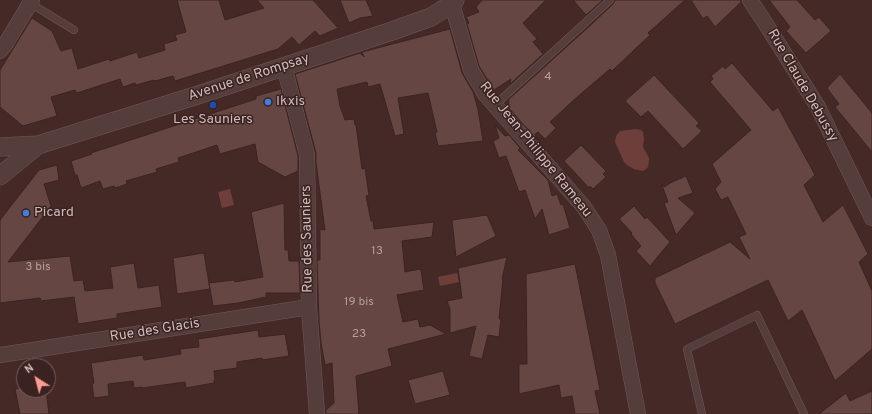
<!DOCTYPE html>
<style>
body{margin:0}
#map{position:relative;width:872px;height:414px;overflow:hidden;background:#452927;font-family:Overpass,sans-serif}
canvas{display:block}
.north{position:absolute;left:16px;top:358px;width:40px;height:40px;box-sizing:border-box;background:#3a2220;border:1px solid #755f5d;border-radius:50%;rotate:324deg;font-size:11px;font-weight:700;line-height:16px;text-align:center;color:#cebbb9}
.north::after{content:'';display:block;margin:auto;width:14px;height:18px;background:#fc9b8f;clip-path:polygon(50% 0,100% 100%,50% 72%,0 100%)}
</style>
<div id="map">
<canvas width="872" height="414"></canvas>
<div class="north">N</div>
</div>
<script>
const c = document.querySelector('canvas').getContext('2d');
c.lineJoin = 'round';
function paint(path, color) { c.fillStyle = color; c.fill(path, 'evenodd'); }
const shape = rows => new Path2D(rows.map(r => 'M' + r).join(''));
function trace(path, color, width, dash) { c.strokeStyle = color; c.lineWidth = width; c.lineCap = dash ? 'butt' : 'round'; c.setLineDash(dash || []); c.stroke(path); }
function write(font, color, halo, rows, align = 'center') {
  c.font = font + ' Overpass,sans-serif'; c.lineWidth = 3; c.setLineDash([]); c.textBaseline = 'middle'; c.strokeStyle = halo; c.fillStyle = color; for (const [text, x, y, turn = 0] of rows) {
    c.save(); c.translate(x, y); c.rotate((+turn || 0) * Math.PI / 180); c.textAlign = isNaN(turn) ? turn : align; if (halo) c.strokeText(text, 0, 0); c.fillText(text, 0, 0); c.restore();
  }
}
paint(shape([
 [636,129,641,130,643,132,644,139,643,147,649,158,649,161,648,167,646,169,643,171,634,169,627,165,624,162,615,142,616,136,620,131],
 [230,189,234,205,222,208,218,192],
 [457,273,459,282,440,286,438,277]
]), '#6d3e3a');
const building = shape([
 [177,0,219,0,225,20,264,8,257,0,313,0,338,28,320,36,315,31,299,45,292,37,278,49,175,81,173,76,155,81,154,80,136,85,135,83,123,87,120,79,77,93,75,90,51,97,57,116,23,126,0,107,0,70,32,18,52,31,61,51,72,48,78,69,109,59,110,61,137,52,139,58,165,50,164,44,177,40,175,35,186,32,177,0],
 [340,0,366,0,373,16,360,18,349,23,340,0],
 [482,0,546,0,523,23,537,39,533,42,543,54,510,84,511,79,494,90,479,66,467,24,469,23,466,17,479,12,476,7,482,0],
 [573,0,603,0,586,15,573,0],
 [615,0,685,0,648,33,650,35,612,71,610,69,576,98,550,122,556,128,545,139,538,132,535,134,537,140,508,107,509,99,593,23,613,4,615,0],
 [691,0,741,0,741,2,715,27,707,16,703,19,691,0],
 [769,0,797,0,815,20,819,17,831,31,806,53,786,31,790,27,769,0],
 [450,29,462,73,473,92,478,109,483,141,438,146,435,133,437,132,428,93,398,98,404,134,395,136,380,84,368,87,367,82,337,89,340,106,345,120,354,119,355,125,356,125,362,169,365,168,369,195,366,196,371,221,373,221,374,229,434,222,432,237,402,241,405,272,420,269,420,270,421,270,424,290,397,295,403,322,418,319,420,327,430,325,446,334,388,349,392,366,356,376,359,414,326,414,326,410,334,403,332,363,325,365,321,343,319,321,317,260,320,260,320,229,325,230,316,163,316,153,295,74,360,53,364,57,362,52,450,29],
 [732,63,773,111,778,107,815,175,804,185,823,222,843,205,868,254,859,262,872,291,872,349,835,381,802,310,788,321,768,280,675,324,655,283,655,278,730,242,750,259,739,237,746,234,728,197,721,200,715,189,721,182,712,164,751,130,710,82,713,79,711,76,723,66,725,69,732,63],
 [840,74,872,113,872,152,835,107,839,104,827,88,840,74],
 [654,75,699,123,696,126,702,131,683,149,648,111,641,117,625,101,654,75],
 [281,89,298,156,298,171,285,177,258,162,255,144,220,154,217,145,178,158,179,162,156,169,157,172,126,181,127,184,115,188,114,186,103,189,100,181,81,188,77,175,75,175,71,161,92,154,91,153,256,99,256,96,281,89],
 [495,125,505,136,509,135,520,148,518,150,548,180,552,196,557,194,561,205,563,204,570,228,549,235,542,209,535,219,525,190,519,192,506,156,499,158,493,141,499,138,495,125],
 [581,145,606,171,603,174,606,177,593,189,590,186,589,188,564,161,581,145],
 [57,165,59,180,44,184,51,206,8,262,70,256,74,281,83,280,85,291,113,288,110,267,134,263,138,288,159,285,162,307,117,314,117,318,78,324,74,297,41,301,40,298,0,303,0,220,39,170,57,165],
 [686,176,693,193,678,198,695,213,676,235,664,203,668,202,662,185,665,187,670,183,686,176],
 [284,203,285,250,288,250,289,261,299,261,300,293,266,293,266,297,238,303,213,306,209,283,234,280,235,282,263,277,251,212,284,203],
 [634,206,645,219,647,217,670,242,650,266,636,251,641,246,631,234,632,233,619,219,634,206],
 [487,215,496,236,456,257,452,220,487,215],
 [204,253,210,289,177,294,173,258,204,253],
 [507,257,502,279,503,279,499,319,501,319,499,337,488,335,482,359,469,356,476,326,450,333,450,309,447,301,462,298,458,268,507,257],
 [575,264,600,390,595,391,600,414,575,414,572,396,561,398,559,385,519,394,519,364,527,364,526,274,575,264],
 [258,330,259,337,285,334,289,356,262,360,262,358,237,362,237,368,214,371,215,380,214,380,214,383,186,388,185,382,142,388,142,387,134,388,133,381,108,384,109,396,94,398,92,384,94,383,91,363,143,355,144,360,181,354,180,349,199,347,198,339,258,330],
 [443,371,450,395,415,404,408,380,443,371],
 [24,387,24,390,46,390,49,414,20,414,15,389,24,387],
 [872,391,872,414,819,414,846,393,850,401,872,391]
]);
paint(building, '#654643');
trace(building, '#3c2422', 1);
const service = shape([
 [30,3,74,30],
 [495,105,610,0],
 [702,414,687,349,757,315,804,414]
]);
const minor = shape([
 [750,0,762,18,818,107,872,218],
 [452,4,471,70,485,94,584,207,599,230,608,255,638,414],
 [0,51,5,45,32,0],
 [284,66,307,155,309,307,317,414],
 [0,355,309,307]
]);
const tertiary = shape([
 [0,147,38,145,198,95,392,31,431,17,452,4,455,0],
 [0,176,38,145]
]);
trace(service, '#6f5957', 8);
trace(minor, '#6f5957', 16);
trace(tertiary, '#6f5957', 19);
trace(service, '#553d3b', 7);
trace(minor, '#553d3b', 15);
trace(tertiary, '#553d3b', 18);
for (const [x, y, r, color] of [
 [268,102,4,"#3f7fe0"],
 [213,105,4,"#1a4fb4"],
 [26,213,4,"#3f7fe0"]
]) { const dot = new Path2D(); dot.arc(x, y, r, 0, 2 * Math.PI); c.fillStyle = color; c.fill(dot); trace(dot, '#3a2220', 1.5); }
write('12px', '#b49e9c', null, [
 ["4",548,78],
 ["13",377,252],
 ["3 bis",38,268],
 ["19 bis",359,303],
 ["23",359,335]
]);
write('14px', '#cebbb9', '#3a2220', [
 ["Avenue de Rompsay",249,78,-18],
 ["Rue Claude Debussy",802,86,60],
 ["Rue Jean-Philippe Rameau",535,150,51],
 ["Rue des Sauniers",308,239,-91],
 ["Rue des Glacis",155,331,-9]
]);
write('14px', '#cebbb9', '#3a2220', [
 ["Ikxis",276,102],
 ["Les Sauniers",213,120,"center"],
 ["Picard",34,213]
], 'left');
</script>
